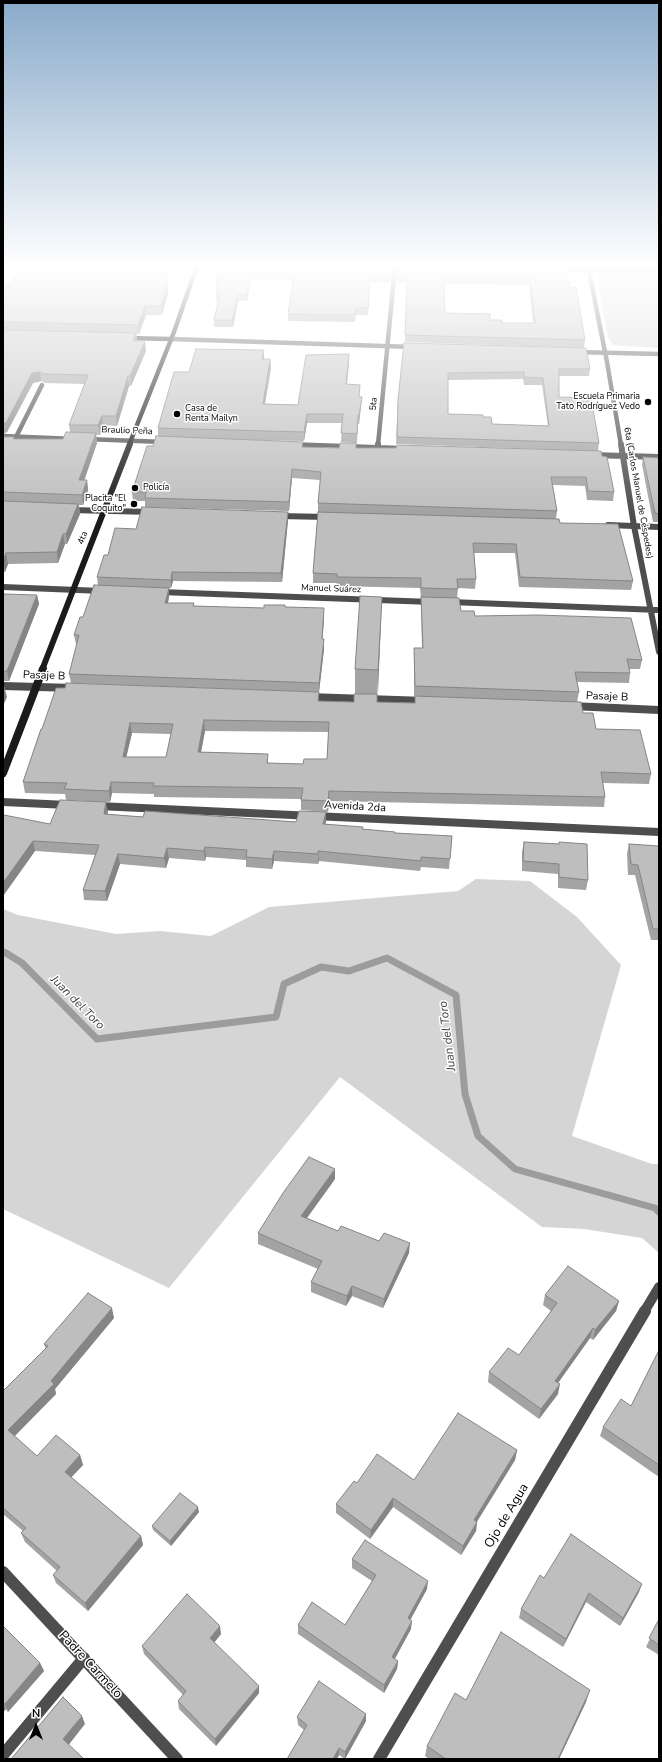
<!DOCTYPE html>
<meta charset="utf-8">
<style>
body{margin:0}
#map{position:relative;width:662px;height:1762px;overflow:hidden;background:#fff;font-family:"Nunito Sans",sans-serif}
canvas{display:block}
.frame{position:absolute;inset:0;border:4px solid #000;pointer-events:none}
.north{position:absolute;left:16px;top:1706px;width:40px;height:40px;-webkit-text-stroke:3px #fff;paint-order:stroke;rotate:0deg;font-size:11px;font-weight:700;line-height:16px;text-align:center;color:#000}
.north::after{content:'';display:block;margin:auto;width:14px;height:18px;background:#000;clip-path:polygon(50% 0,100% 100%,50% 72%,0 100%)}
</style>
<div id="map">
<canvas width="662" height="1762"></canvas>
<div class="frame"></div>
<div class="north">N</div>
</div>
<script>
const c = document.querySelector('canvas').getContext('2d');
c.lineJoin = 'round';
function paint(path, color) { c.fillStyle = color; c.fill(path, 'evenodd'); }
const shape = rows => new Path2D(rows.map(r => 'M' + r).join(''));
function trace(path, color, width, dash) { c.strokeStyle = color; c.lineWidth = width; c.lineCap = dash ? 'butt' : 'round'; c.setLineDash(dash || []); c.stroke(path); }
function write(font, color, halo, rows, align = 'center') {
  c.font = font + ' "Nunito Sans",sans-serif'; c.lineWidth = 3; c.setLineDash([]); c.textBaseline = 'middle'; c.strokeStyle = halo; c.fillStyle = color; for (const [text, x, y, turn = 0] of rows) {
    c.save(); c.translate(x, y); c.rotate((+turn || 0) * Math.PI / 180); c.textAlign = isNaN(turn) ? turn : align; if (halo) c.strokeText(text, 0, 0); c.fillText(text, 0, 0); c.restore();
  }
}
paint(shape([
 [596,270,659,272,659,348,613,345,608,338],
 [476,879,530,881,577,917,621,965,572,1136,652,1164,659,1164,659,1253,642,1238,584,1229,542,1227,340,1077,169,1288,3,1209,3,909,18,915,116,934,160,931,211,936,269,907,458,891]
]), '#d5d5d5');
trace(shape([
 [3,951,8,954]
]), '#9c9c9c', 5.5);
trace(shape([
 [6,953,22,963,97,1039,276,1017,284,984,321,967,349,971,387,958,456,995,465,1094,478,1136,515,1169,655,1208,659,1212]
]), '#9c9c9c', 7);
trace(shape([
 [16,437,42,385]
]), '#4e4e4e', 4.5);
trace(shape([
 [388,266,409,267],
 [588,266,607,362,621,445],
 [588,269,659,270],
 [557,270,588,270],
 [3,436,74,439],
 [86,439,164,442],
 [292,445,296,445],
 [378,445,395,266]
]), '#4e4e4e', 4.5);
trace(shape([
 [621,444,634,526,659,652],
 [292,445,406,449],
 [378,448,378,444],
 [592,455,659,457],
 [70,510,152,512],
 [278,516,328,517],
 [608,525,659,527],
 [3,587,102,591],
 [160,592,432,602],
 [450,602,659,610]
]), '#4e4e4e', 6);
trace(shape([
 [3,686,74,688],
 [308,697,426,701],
 [571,706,659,710],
 [3,802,68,805],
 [98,806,659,832]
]), '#4e4e4e', 8);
trace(shape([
 [644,1312,659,1287]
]), '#4e4e4e', 10);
trace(shape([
 [3,1572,177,1759],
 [3,1755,84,1658],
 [379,1759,645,1311]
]), '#4e4e4e', 12);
trace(shape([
 [171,339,414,347],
 [576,352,659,354]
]), '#4e4e4e', 4.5);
trace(shape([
 [126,338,171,339],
 [129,445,174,332,197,266]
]), '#1b1b1b', 4.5);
trace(shape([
 [42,670,130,444]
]), '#1b1b1b', 6);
trace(shape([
 [3,773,43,669]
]), '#1b1b1b', 8);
paint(shape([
 [22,266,171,266,167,279,168,294,162,315,146,315,139,334,136,334,137,341,146,351,131,386,129,386,117,426,103,425,100,435,96,435,97,443,84,480,87,480,88,490,83,505,79,505,80,514,67,544,65,544,58,563,8,564,5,572,3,572,3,437,14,437,14,439,63,439,70,432,69,425,85,384,45,383,41,381,33,383,7,432,3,434,3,288,11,284],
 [219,266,391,266,390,282,370,282,368,315,356,315,355,322,288,321,288,314,293,280,251,279,247,301,238,301,233,327,214,327,214,320,218,301,216,301,216,294,217,286,216,286,216,280],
 [566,266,570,287,585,340,584,348,405,342,407,290,406,282,397,282,397,275],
 [444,284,529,285,533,323,502,323,445,313],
 [404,343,590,369,589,376,559,376,559,397,599,443,598,451,396,444,398,400],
 [523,379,524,385,542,385,548,426,492,424,483,417,448,414,448,380],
 [264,359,270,359,271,368,265,404,298,405,349,362,347,384,359,397,361,406,359,424,358,424,357,443,341,442,342,423,307,423,304,441,247,440,303,447,356,448,602,456,614,492,613,501,587,500,585,486,553,485,557,511,556,519,560,523,633,581,631,590,519,587,515,553,474,553,476,579,475,589,458,588,457,598,461,611,475,616,642,660,640,669,629,669,630,673,629,683,577,682,579,692,577,702,583,713,596,729,651,774,649,784,603,783,605,797,604,807,329,801,328,812,301,810,301,799,154,797,154,794,112,793,110,802,66,800,65,794,25,793,23,782,41,729,319,692,319,701,354,702,355,694,355,669,381,621,377,702,415,703,415,696,414,696,414,648,422,648,421,606,421,597,420,588,336,586,336,583,313,583,313,573,318,512,318,503,320,480,292,478,289,511,145,507,145,501,133,501,132,492,153,446,158,436,158,428,189,372],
 [205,731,329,732,327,759,303,764,268,763,268,754,201,752],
 [132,733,171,734,166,757,126,757],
 [643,457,659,458,659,522,653,522,642,465],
 [288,512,288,520,282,582,173,581,171,588,169,588,169,597,168,603,194,603,194,606,224,607,264,608,285,607,324,618,322,639,324,649,319,692,71,683,69,674,77,644,76,644,74,635,83,617,98,586,97,577,108,555,136,529],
 [37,595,39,604,9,681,3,681,3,598],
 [108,812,107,814,143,817,296,822,326,812,325,824,395,833,452,836,449,869,421,867,420,871,319,861,318,864,274,861,272,869,246,867,246,860,206,857,205,861,169,858,166,868,120,864,107,901,84,900,83,890,95,855,35,851,3,896,3,817,50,824],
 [524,842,559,844,559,842,588,880,586,890,558,888,558,874,522,871,522,852],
 [629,844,659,846,659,940,651,940,635,875,628,875,627,854],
 [335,1179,307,1218,338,1231,379,1241,409,1253,383,1308,352,1296,346,1306,311,1292,311,1282,318,1269,258,1244,258,1233],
 [545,1295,619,1301,616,1311,593,1340,590,1338,558,1383,558,1394,539,1419,488,1382,489,1372,519,1355,551,1311,543,1305],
 [114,1318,55,1389,56,1394,14,1436,37,1456,80,1455,83,1465,71,1477,141,1536,143,1545,88,1611,56,1583,53,1575,57,1571,25,1542,21,1533,23,1531,3,1514,3,1391,46,1349,44,1344],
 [659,1350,659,1477,600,1436,603,1427,631,1406],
 [517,1450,515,1460,477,1522,476,1531,461,1555,393,1507,370,1539,336,1513,336,1504,357,1483,414,1480],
 [199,1512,171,1546,153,1530,152,1526],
 [352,1559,427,1589,410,1620,411,1629,395,1659,398,1661,397,1669,384,1693,298,1634,298,1625,345,1625,372,1581,352,1568],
 [544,1578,639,1592,620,1626,586,1602,563,1647,519,1618,521,1609],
 [659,1619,659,1655,646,1647],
 [3,1625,4,1628,40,1663,44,1671,8,1712,6,1709,3,1712],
 [221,1634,214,1643,259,1693,216,1746,179,1709,178,1701,183,1695,144,1654,142,1646],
 [466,1700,586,1702,559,1759,429,1759,425,1756,427,1746],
 [366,1714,366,1721,345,1759,339,1755,337,1759,287,1759,304,1730,298,1725,297,1717]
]), '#a3a3a3');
paint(shape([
 [168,266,171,266,167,279,168,294,162,315,161,306,164,285,164,276],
 [251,273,251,279,247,301,247,295],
 [238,294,238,301,233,327,232,320],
 [145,306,146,315,139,334,138,325],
 [136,333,137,342,133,341],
 [145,341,146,351,131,386,130,376],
 [264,350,264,359,262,368,262,359],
 [349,354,349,362,346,393,346,384],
 [270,359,271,368,263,413,263,404],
 [40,372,41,381,33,383,7,432,3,434,3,423,32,373],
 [128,376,129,386,117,426,116,416],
 [362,397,359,424,359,415],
 [307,414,307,423,304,441,304,432],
 [102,416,103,425,100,435,98,425],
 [96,433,97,443,81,490,79,480],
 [292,469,292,478,289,511,289,502],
 [87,480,88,490,83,505,82,495],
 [78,504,80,514,67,544,66,534],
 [288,512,288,520,282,582,281,573],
 [63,534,65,544,58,563,57,552],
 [6,553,8,564,5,572,3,561],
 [172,572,173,581,171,588,171,580],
 [169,588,169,597,166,612,165,603],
 [37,595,39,604,9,681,7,671],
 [382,597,381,621,378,694,378,670],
 [324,608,324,618,322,649,322,639],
 [324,639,324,649,319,692,319,683],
 [3,682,7,697,3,706],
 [204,720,205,731,199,762,198,752],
 [130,723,132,733,124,767,123,757],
 [111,782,112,793,110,802,109,791],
 [329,791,329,801,328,812,328,801],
 [106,802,108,812,105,824,104,814],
 [326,812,326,822,323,834,323,824],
 [33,841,35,851,3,896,3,883],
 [205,847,206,857,205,861,204,851],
 [167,848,169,858,166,868,164,858],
 [274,851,274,861,272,869,272,859],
 [318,851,319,861,318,864],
 [118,854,120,864,107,901,105,891],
 [335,1169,335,1179,301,1226,301,1216],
 [410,1243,409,1253,383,1308,384,1299],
 [352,1286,352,1296,346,1306,347,1296],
 [619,1301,616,1311,593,1340,595,1330],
 [112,1308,114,1318,55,1389,56,1394,11,1440,8,1430,51,1381],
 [593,1328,590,1338,553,1390,555,1381],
 [560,1384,558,1394,539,1419,541,1409],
 [517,1450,515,1460,472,1529,474,1520],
 [80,1455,83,1465,68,1481,65,1472],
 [393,1498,393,1507,370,1539,371,1530],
 [198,1507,199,1512,171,1546,170,1541],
 [477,1522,476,1531,461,1555,463,1546],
 [141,1536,143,1545,88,1611,85,1603],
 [428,1581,427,1589,407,1626,408,1618],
 [642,1584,639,1592,620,1626,623,1618],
 [589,1593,586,1602,563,1647,566,1639],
 [412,1621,411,1629,391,1665,392,1657],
 [220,1626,221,1634,211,1646,210,1638],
 [398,1661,397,1669,384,1693,384,1685],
 [40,1663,44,1671,8,1712,5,1704],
 [259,1686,259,1693,216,1746,215,1739],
 [590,1690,586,1702,559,1759,558,1759],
 [3,1704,6,1709,3,1712],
 [366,1714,366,1721,345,1759,345,1752],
 [82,1716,85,1724,67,1747,63,1739],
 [339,1748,339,1755,337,1759,333,1759]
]), '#858585');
const building = shape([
 [22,266,168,266,164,276,167,276,164,285,167,285,161,306,145,306,138,325,3,322,3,288,4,284,11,284,22,266],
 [219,266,391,266,390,276,370,275,368,308,356,308,355,315,288,314,294,274,251,273,247,295,238,294,232,320,214,320,220,294,216,294,219,280,216,280,219,266],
 [398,266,566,266,570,287,576,287,585,340,405,335,407,282,406,275,397,275,398,266],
 [444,277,530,277,535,323,502,323,502,320,490,320,490,314,445,313,444,277],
 [3,330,136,333,133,341,145,341,130,376,128,376,116,416,102,416,98,425,69,425,88,375,44,374,40,372,32,373,6,423,3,423,3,330],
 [404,343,586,348,590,369,559,369,559,397,591,398,599,443,397,437,398,400,404,343],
 [524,372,524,377,543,378,549,426,492,424,491,417,483,417,483,415,448,414,448,373,524,372],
 [196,349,264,350,262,359,270,359,263,404,298,405,306,355,349,354,346,384,360,385,359,397,362,397,359,415,358,415,357,434,341,433,343,414,307,414,304,432,158,428,174,372,189,372,196,349],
 [66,432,96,433,79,480,87,480,82,495,3,492,3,437,14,437,13,439,63,439,66,432],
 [156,436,303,442,302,447,339,448,340,443,356,443,356,448,396,448,397,445,601,451,602,456,607,457,614,492,588,491,586,477,551,477,557,511,318,503,321,472,292,469,289,502,145,498,146,492,132,492,147,446,153,446,156,436],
 [643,457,659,458,659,514,655,513,643,457],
 [3,501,78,504,66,534,63,534,57,552,6,553,3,561,3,501],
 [142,507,288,512,281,573,172,572,171,580,97,577,104,555,108,555,115,528,136,529,142,507],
 [318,512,559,519,560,523,618,524,633,581,520,577,516,544,473,543,476,579,457,579,458,589,421,588,421,578,337,577,337,574,313,573,318,512],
 [94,585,169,588,165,603,194,603,193,606,264,608,264,605,285,605,285,607,324,608,322,639,324,639,319,683,69,674,79,635,74,635,80,617,83,617,94,585],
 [4,594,37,595,7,671,3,672,3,598,4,594],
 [360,596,382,597,378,670,355,669,360,596],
 [421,597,459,598,461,611,474,611,475,616,537,615,631,618,642,660,627,659,630,673,575,672,579,692,415,686,414,648,423,648,421,597],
 [66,683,319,692,318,701,354,702,354,694,377,694,377,702,415,703,415,696,581,702,583,713,593,713,596,729,640,730,651,774,601,772,605,797,329,791,328,801,301,800,303,788,153,786,154,783,111,782,109,791,64,789,67,783,23,782,41,729,42,729,56,688,65,688,66,683],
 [204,720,329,722,327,759,304,759,303,764,267,763,268,754,198,752,204,720],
 [130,723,173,724,166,757,123,757,130,723],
 [60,800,106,802,104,814,143,817,145,811,296,822,299,811,326,812,323,824,363,827,362,829,395,832,395,833,452,836,450,859,421,857,421,861,318,851,318,854,274,851,272,859,246,857,247,850,205,847,204,851,167,848,164,858,118,854,105,891,83,890,99,845,33,841,3,883,3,817,4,815,50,824,60,800],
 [524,842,559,844,559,842,587,844,588,880,559,877,559,864,523,861,524,842],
 [629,844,659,846,659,929,653,929,638,865,631,864,629,844],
 [309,1157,335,1169,301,1216,338,1231,341,1226,379,1241,384,1233,410,1243,384,1299,352,1286,347,1296,311,1282,322,1261,258,1233,283,1193,309,1157],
 [568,1266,619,1301,595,1330,593,1328,555,1381,560,1384,541,1409,489,1372,508,1348,519,1355,557,1303,545,1295,568,1266],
 [88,1293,112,1308,51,1381,54,1384,8,1430,37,1456,56,1435,80,1455,65,1472,141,1536,85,1603,53,1575,60,1567,21,1533,26,1528,3,1508,3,1391,48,1346,44,1344,88,1293],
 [659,1350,659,1465,603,1427,621,1399,631,1406,659,1350],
 [458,1413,517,1450,474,1520,477,1522,463,1546,393,1498,371,1530,336,1504,354,1481,357,1483,377,1454,414,1480,458,1413],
 [180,1493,198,1507,170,1541,152,1526,180,1493],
 [571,1534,642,1584,623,1618,589,1593,566,1639,521,1609,540,1575,544,1578,571,1534],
 [365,1540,428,1581,408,1618,412,1621,392,1657,398,1661,384,1685,298,1625,312,1602,345,1625,376,1575,352,1559,365,1540],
 [187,1594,220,1626,210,1638,259,1686,215,1739,178,1701,186,1691,142,1646,187,1594],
 [659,1619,659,1645,649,1638,659,1619],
 [3,1626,40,1663,5,1704,3,1703,3,1626],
 [501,1632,590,1690,558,1759,446,1759,427,1746,455,1693,466,1700,501,1632],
 [319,1681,366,1714,345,1752,339,1748,333,1759,287,1759,307,1725,297,1717,319,1681],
 [63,1697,82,1716,63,1739,84,1759,11,1759,63,1697]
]);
paint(building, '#bebebe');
trace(building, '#858585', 1);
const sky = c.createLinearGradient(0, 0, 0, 513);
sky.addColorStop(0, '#89aaca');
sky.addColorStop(0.52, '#fff');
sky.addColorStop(1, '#ffffff00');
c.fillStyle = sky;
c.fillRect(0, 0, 662, 513);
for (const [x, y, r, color] of [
 [648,402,4,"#000"],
 [177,414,4,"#000"],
 [135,488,4,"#000"],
 [134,504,4,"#000"]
]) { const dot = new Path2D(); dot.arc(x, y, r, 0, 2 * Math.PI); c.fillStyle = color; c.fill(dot); trace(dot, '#fff', 1.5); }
write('9px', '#000', '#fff', [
 ["Escuela Primaria",640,397],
 ["Tato Rodríguez Vedo",640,407],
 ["Casa de",185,409,"left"],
 ["Renta Mailyn",185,419,"left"],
 ["Policía",143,488,"left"],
 ["Placita \"El",126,499],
 ["Coquito\"",126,509]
], 'right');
write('9px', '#000', '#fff', [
 ["5ta",374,404,-84],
 ["Braulio Peña",127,431,2],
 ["6ta (Carlos Manuel de Céspedes)",638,493,80],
 ["4ta",83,538,-69],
 ["Manuel Suárez",331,589,2]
]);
write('11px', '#000', '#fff', [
 ["Pasaje B",44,676,2],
 ["Pasaje B",607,697,2],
 ["Avenida 2da",355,807,3]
]);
write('italic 12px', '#3d3d3d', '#fff', [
 ["Juan del Toro",77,1003,45],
 ["Juan del Toro",448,1036,-97]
]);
write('13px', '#000', '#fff', [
 ["Ojo de Agua",507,1516,-59],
 ["Padre Carmelo",90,1665,47]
]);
</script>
